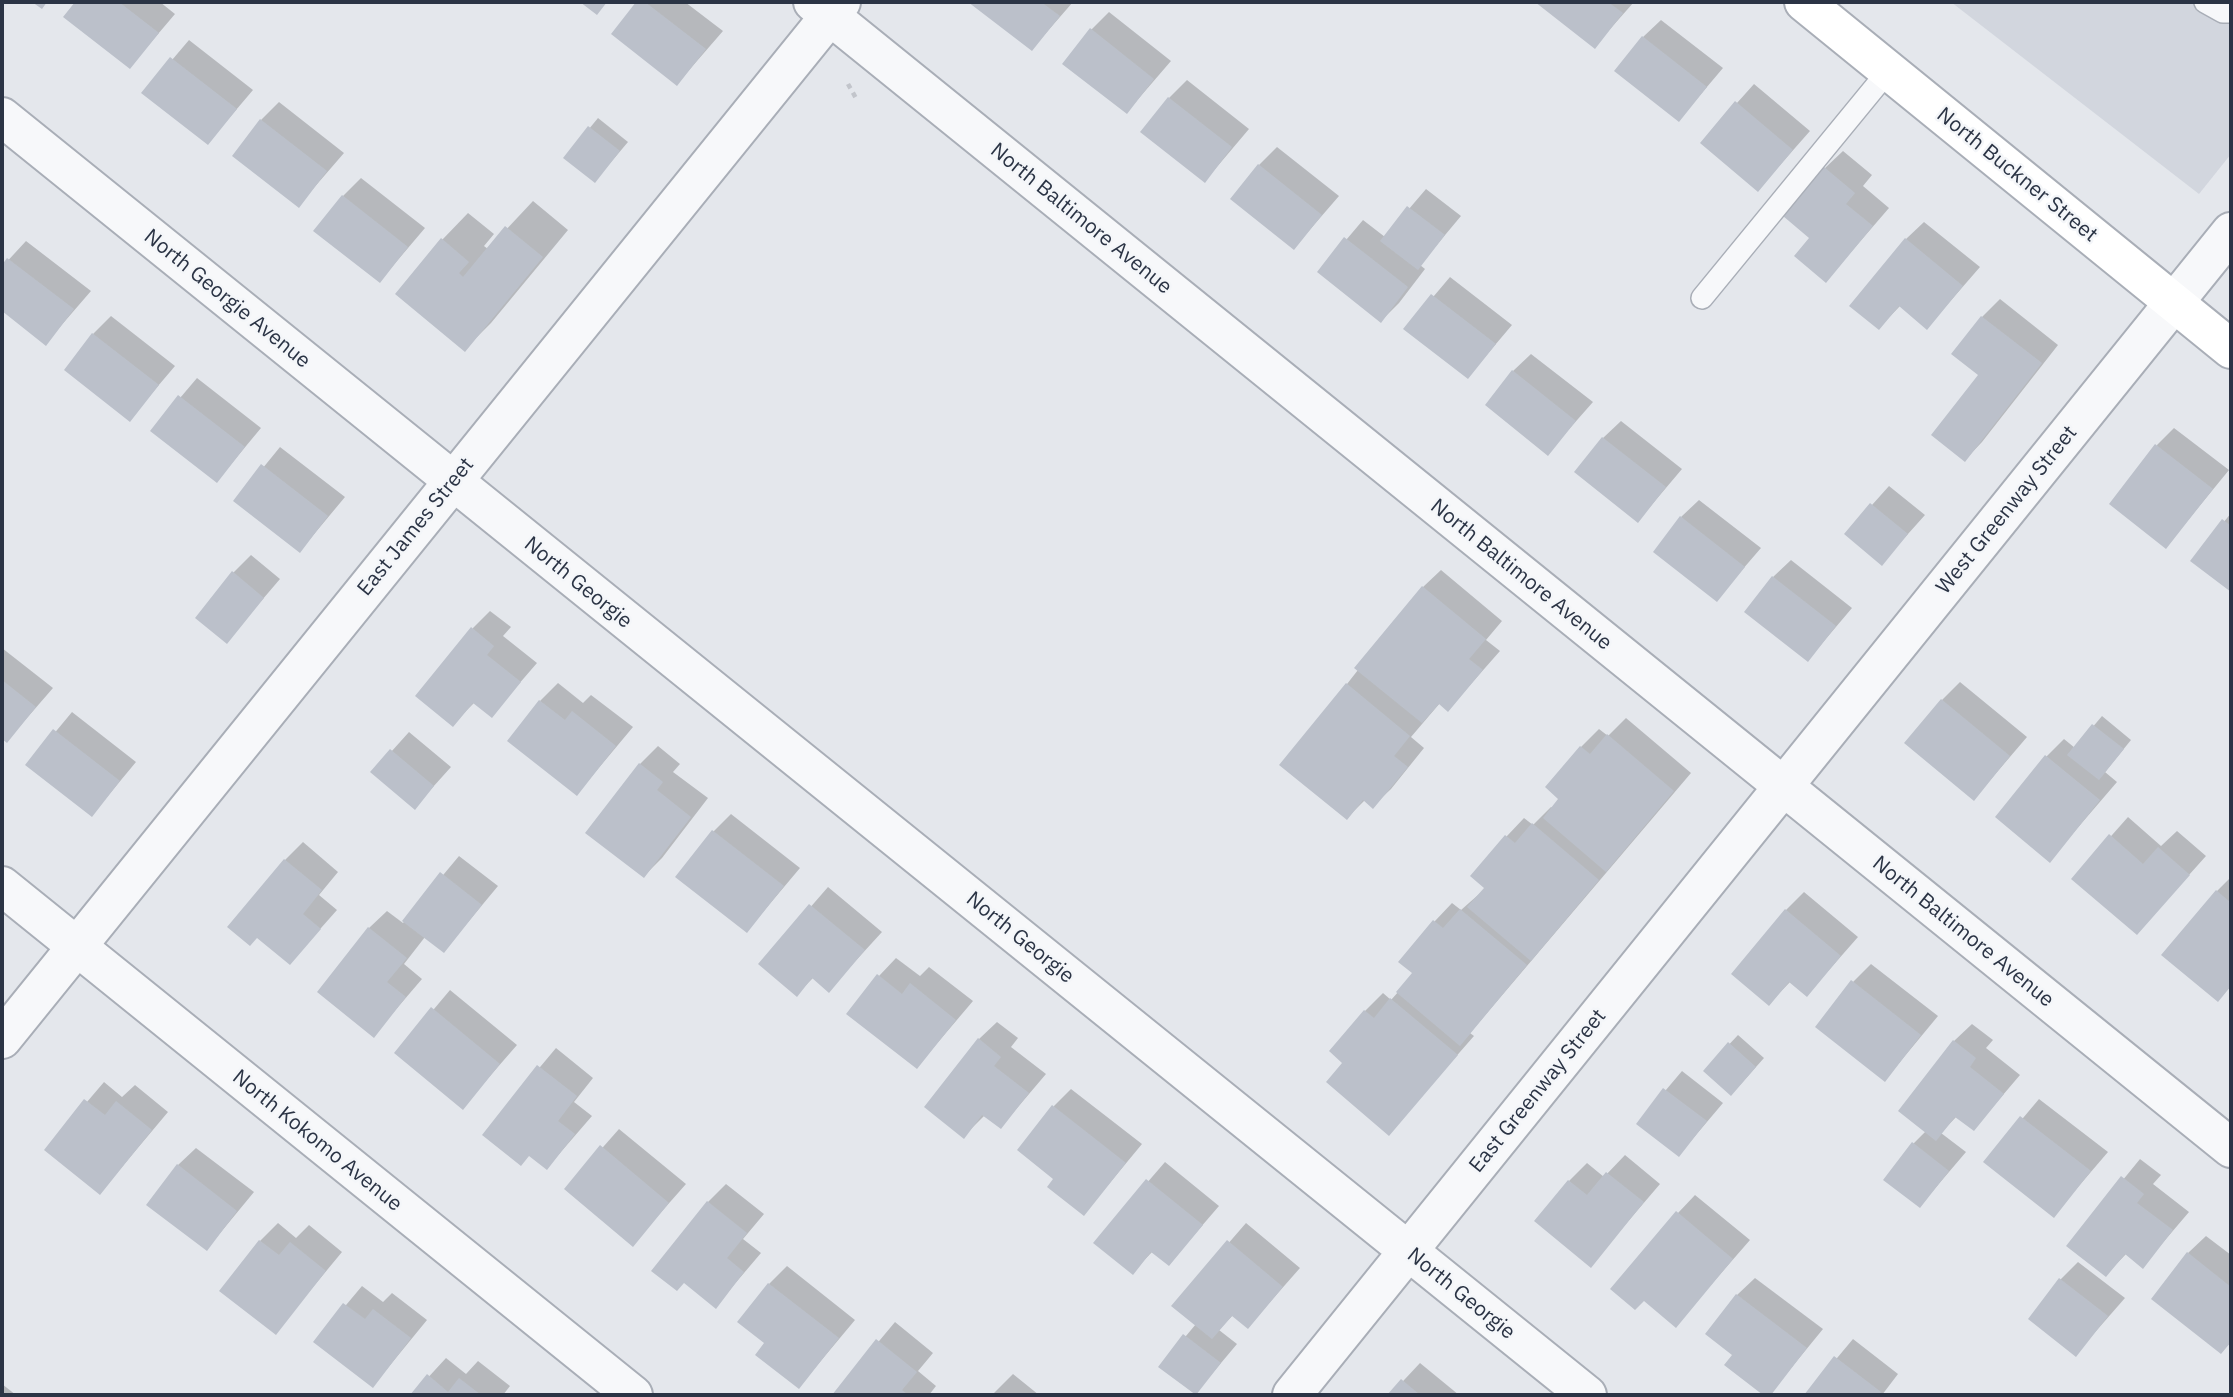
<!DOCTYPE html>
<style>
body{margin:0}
#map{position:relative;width:2233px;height:1397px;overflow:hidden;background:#e4e7ec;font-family:"IBM Plex Sans",sans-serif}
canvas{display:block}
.frame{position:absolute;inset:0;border:4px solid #2b3445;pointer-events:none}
</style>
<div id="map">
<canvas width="2233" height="1397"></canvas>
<div class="frame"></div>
</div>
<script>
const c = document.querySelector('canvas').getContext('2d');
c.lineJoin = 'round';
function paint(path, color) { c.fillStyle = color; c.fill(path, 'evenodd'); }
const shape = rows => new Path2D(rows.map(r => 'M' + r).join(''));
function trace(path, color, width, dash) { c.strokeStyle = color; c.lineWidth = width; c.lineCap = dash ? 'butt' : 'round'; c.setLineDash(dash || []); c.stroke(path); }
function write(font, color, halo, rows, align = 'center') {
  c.font = font + ' "IBM Plex Sans",sans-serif'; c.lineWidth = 5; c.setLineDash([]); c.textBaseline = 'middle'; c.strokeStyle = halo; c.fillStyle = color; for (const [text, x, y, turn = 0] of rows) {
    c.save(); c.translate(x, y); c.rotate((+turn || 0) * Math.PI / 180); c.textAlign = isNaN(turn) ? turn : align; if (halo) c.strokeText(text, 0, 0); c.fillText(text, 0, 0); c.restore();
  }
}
paint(shape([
 [1951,2,2231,2,2231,154,2199,194]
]), '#d2d6de');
paint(shape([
 [77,2,160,2,175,14,130,67,66,17],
 [638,2,685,2,723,31,677,84,613,34],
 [971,2,1073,2,1032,49],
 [1538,2,1634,2,1595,46],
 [1109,12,1171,61,1127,112,1091,30],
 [1661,20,1723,68,1679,120,1643,37],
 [189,40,253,90,208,143,144,93],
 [1187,80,1249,129,1205,181,1169,98],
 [1754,84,1810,131,1758,190,1702,142],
 [279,102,344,153,299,205,261,120],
 [598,118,628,142,595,181,565,158],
 [1277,147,1339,196,1294,248,1259,165],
 [1843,151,1872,175,1863,186,1889,208,1826,281,1812,238,1825,168],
 [361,178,425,228,380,281,343,196],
 [1426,189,1461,216,1420,265,1425,269,1399,303,1381,321,1319,272,1363,220,1385,237],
 [533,201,568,230,491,323,465,349,442,240,468,213,494,234,484,246,488,249],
 [1924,222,1980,267,1927,328,1900,306,1879,328,1906,239],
 [26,241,91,291,46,343,2,309,2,267],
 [1450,277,1512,325,1468,377,1406,329],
 [2000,299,2058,345,1982,442,1965,460,1980,375,1982,317],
 [111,316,175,366,130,419,93,334],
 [1531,354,1593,402,1548,453,1513,371],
 [197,378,261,428,217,481,152,431],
 [1621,421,1682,469,1638,521,1603,438],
 [2174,428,2229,470,2166,547,2157,445],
 [280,447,345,497,300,551,236,501],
 [1889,486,1925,515,1882,563,1846,534],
 [1699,500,1761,548,1717,599,1681,517],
 [2231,513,2231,590,2193,561],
 [251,555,280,579,227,641,233,573],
 [1791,560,1852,608,1808,660,1773,577],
 [1441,570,1502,621,1486,640,1500,651,1448,710,1440,703,1411,737,1424,748,1391,789,1373,806,1365,800,1347,818,1347,684,1423,587],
 [490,611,511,627,503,636,537,663,492,715,475,702,452,725,473,628],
 [2,648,53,688,7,741,2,736],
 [1960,682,2027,737,1974,799,1942,700],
 [558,683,583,703,591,695,633,727,577,794,540,701],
 [72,712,136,762,92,815,28,765],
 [2102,716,2131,740,2105,772,2117,782,2050,860,2046,757,2064,739,2075,748],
 [1626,718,1691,773,1470,1033,1474,1036,1389,1133,1345,1063,1365,1011,1383,993,1391,1000,1415,973,1401,962,1435,921,1452,903,1461,910,1486,888,1473,876,1507,836,1524,818,1533,825,1551,807,1553,808,1561,798,1548,787,1581,747,1599,729,1608,736],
 [409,732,451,767,415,807,373,772],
 [658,746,680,764,673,772,708,798,662,858,644,876,640,764],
 [731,814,800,868,747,931,713,832],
 [2128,817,2161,846,2177,831,2206,856,2137,933,2073,879],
 [303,842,338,872,319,895,337,910,290,963,285,860],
 [459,856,498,886,444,951,425,937,404,964,422,979,374,1035,369,928,387,911,403,923],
 [2231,877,2231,986,2218,1000,2217,891],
 [828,887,882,932,829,990,814,977,797,994,761,964],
 [1804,892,1858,937,1807,995,1791,981,1769,1004,1786,910],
 [896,958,920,976,929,967,973,1001,917,1067,879,976],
 [1871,964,1938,1016,1885,1080,1853,982],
 [450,990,517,1045,463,1107,397,1053],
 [997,1022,1018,1038,1011,1047,1046,1074,1001,1127,985,1115,964,1136,979,1039],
 [1972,1024,1993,1040,1986,1048,2020,1075,1974,1129,1957,1116,1941,1133,1966,1152,1920,1206,1913,1144,1926,1131,1954,1041],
 [1738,1035,1764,1058,1740,1085,1705,1070],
 [556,1048,593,1078,574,1102,592,1116,547,1168,530,1155,484,1134],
 [1682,1071,1723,1103,1679,1155,1638,1123],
 [104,1082,122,1097,135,1085,168,1112,100,1193,46,1150],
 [1071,1089,1142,1144,1084,1214,1055,1179,1054,1106],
 [2039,1099,2108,1152,2054,1215,1986,1162],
 [619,1129,686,1184,633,1244,566,1189],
 [196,1148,254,1192,207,1249,178,1165],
 [1625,1155,1660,1184,1590,1266,1569,1181,1587,1163,1604,1177],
 [2140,1159,2161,1175,2153,1184,2189,1212,2143,1266,2127,1253,2106,1275,2069,1246],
 [1165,1162,1219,1206,1169,1264,1153,1251,1132,1273,1095,1243],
 [726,1184,764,1214,743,1239,761,1253,716,1306,708,1202],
 [1695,1195,1750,1240,1676,1325,1678,1213],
 [278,1223,296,1238,309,1225,342,1252,275,1333,260,1241],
 [1246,1223,1300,1268,1248,1327,1233,1315,1219,1330,1237,1344,1195,1394,1160,1367,1196,1324,1174,1306],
 [2206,1236,2231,1255,2231,1342,2221,1352,2188,1253],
 [2078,1262,2125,1298,2076,1354,2060,1280],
 [787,1266,855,1320,799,1387,769,1284],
 [1755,1278,1823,1329,1769,1395,1726,1365,1734,1355,1737,1295],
 [362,1286,383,1302,392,1293,427,1320,373,1386,315,1342],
 [895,1322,933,1353,918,1371,936,1386,929,1395,834,1395],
 [1853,1339,1898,1374,1882,1395,1806,1395],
 [446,1358,466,1374,478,1361,510,1386,503,1395,412,1395],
 [1420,1363,1459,1395,1390,1395],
 [1013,1374,1039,1395,992,1395],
 [2,1384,16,1395,2,1395]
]), '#0003');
paint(shape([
 [32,2,47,2,42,9],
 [75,2,119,2,159,33,130,69,63,17],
 [580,2,607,2,597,15],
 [636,2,645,2,706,49,677,86,611,34],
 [968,2,1041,2,1060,16,1032,51],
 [1535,2,1608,2,1623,13,1595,49],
 [1090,28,1154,79,1127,114,1062,64],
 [1642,36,1707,87,1679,122,1614,71],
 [170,57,237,109,208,145,141,93],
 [1168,97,1232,147,1205,183,1140,132],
 [1735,101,1793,150,1758,192,1700,143],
 [260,119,327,171,299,208,232,156],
 [588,126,620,151,595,183,563,158],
 [1258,164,1322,215,1294,250,1230,199],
 [1824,167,1855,193,1846,204,1873,226,1826,283,1794,256,1809,238,1783,216],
 [342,195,408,247,380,283,313,231],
 [1407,206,1445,235,1418,270,1380,241],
 [505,226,543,257,465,352,395,294,441,238,469,262,459,273,463,277],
 [1344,237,1408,287,1381,323,1317,272],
 [1905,238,1963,286,1927,330,1899,306,1879,330,1849,306],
 [7,258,74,309,46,346,2,311,2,265],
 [1431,294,1496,344,1468,379,1403,329],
 [1981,316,2042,363,1965,462,1931,435,1978,375,1951,354],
 [92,333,159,385,130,422,64,370],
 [1512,370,1576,421,1548,456,1485,405],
 [178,395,245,447,217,483,150,431],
 [1602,437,1666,487,1638,523,1574,472],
 [2155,444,2213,489,2166,549,2109,504],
 [261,464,328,516,300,553,233,501],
 [1870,503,1908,534,1882,566,1844,534],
 [1680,516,1745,567,1717,602,1653,552],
 [2222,519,2231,526,2231,592,2190,561],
 [232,571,264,598,227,644,195,618],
 [1772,576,1836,626,1808,662,1744,612],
 [1422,586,1486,639,1469,659,1483,670,1448,712,1439,704,1422,723,1354,668],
 [471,627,494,646,487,655,521,682,492,718,473,703,453,727,415,696],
 [2,680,36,707,7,743,2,739],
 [1346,683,1410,736,1394,756,1408,767,1373,809,1363,800,1347,820,1279,765],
 [1941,699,2010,756,1974,801,1904,743],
 [539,700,565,720,572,711,616,746,577,796,507,741],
 [2092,724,2124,749,2099,780,2067,755],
 [53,729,120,781,92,817,25,765],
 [1607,734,1674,791,1606,872,1543,818,1558,799,1545,787,1580,746,1590,754],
 [390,749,434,786,415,810,370,772],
 [2045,755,2100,800,2050,863,1995,817],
 [639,763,663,782,657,790,691,817,644,878,585,833],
 [1532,823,1599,880,1531,961,1467,907,1484,888,1470,876,1505,835,1515,843],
 [712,830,784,886,747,933,675,877],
 [2109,834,2143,864,2158,847,2190,875,2137,935,2071,879],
 [284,859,322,890,303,914,321,929,290,965,257,938,250,946,227,927],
 [440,872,482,905,444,953,402,921],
 [2216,890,2231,903,2231,986,2218,1002,2161,955],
 [809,904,865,950,829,993,812,978,797,997,758,964],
 [1460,909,1527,965,1460,1046,1396,992,1412,973,1398,962,1433,920,1443,928],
 [1785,909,1841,956,1807,997,1789,982,1769,1006,1731,974],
 [368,927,407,958,387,982,406,997,374,1038,317,992],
 [877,974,902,994,910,983,956,1020,917,1069,846,1014],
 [1851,980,1921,1035,1885,1082,1815,1027],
 [1390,998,1458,1055,1389,1136,1326,1082,1342,1063,1329,1051,1364,1010,1374,1018],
 [431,1007,500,1064,463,1110,394,1053],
 [978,1038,1001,1057,994,1066,1029,1093,1001,1129,982,1115,964,1139,924,1107],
 [1953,1040,1976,1058,1970,1067,2004,1094,1974,1131,1955,1117,1936,1141,1898,1111],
 [1728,1042,1756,1067,1731,1096,1703,1071],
 [537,1065,577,1096,558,1121,575,1134,547,1170,529,1156,521,1166,482,1135],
 [1663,1088,1707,1121,1679,1157,1636,1124],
 [84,1099,105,1115,116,1101,152,1130,100,1195,44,1150],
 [1052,1105,1126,1163,1084,1216,1047,1187,1053,1179,1017,1150],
 [2020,1116,2091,1171,2054,1218,1983,1162],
 [1912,1142,1949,1171,1920,1208,1883,1180],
 [600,1145,669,1203,633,1247,564,1189],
 [177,1164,237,1211,207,1251,146,1205],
 [1606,1172,1644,1202,1591,1268,1534,1221,1568,1180,1587,1195],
 [2121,1176,2144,1194,2137,1203,2173,1230,2143,1269,2125,1254,2106,1277,2066,1246],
 [1146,1179,1203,1225,1169,1266,1151,1252,1133,1275,1093,1243],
 [707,1201,747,1233,727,1258,744,1272,716,1309,684,1283,677,1291,651,1271],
 [1676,1211,1733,1259,1676,1328,1644,1301,1635,1310,1610,1289],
 [259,1240,279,1255,290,1242,326,1271,276,1335,219,1291],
 [1227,1240,1283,1287,1248,1329,1232,1316,1212,1339,1171,1306],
 [2187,1252,2231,1287,2231,1342,2221,1354,2151,1299],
 [2059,1278,2108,1316,2076,1357,2028,1319],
 [768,1283,839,1338,799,1389,755,1355,764,1343,737,1322],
 [1736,1294,1807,1348,1771,1395,1763,1395,1724,1365,1732,1355,1705,1334],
 [343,1303,365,1319,373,1309,411,1338,373,1388,313,1342],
 [1183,1334,1221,1363,1196,1395,1158,1367],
 [876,1339,917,1372,902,1390,908,1395,832,1395],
 [1834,1356,1881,1392,1879,1395,1804,1395],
 [427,1374,448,1392,459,1378,481,1395,410,1395],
 [1401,1379,1420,1395,1387,1395]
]), '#bbc0ca');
const service = shape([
 [2205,2,2223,12,2231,12],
 [1702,298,1889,70]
]);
const minor = shape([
 [813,2,2231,1148],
 [2,117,1587,1395],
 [2,886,633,1395],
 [1292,1395,2231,232]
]);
const tertiary = shape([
 [2,1039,841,2]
]);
const secondary = shape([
 [1804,2,2231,349]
]);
trace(service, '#a9aeb7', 24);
trace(minor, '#a9aeb7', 42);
trace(tertiary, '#a9aeb7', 42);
trace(secondary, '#a9aeb7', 42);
trace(shape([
 [848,84,857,100]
]), '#c2c5cb', 4.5, [5, 5]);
trace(service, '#f7f8fa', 21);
trace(minor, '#f7f8fa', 38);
trace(tertiary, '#f7f8fa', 38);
trace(secondary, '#fff', 38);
write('21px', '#2b3445', '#f4f6f9', [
 ["North Buckner Street",2017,175,39],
 ["North Baltimore Avenue",1081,219,39],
 ["North Georgie Avenue",227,299,39],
 ["West Greenway Street",2007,510,-51],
 ["East James Street",416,527,-51],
 ["North Baltimore Avenue",1521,575,39],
 ["North Georgie",578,583,39],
 ["North Baltimore Avenue",1963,932,39],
 ["North Georgie",1020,938,39],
 ["East Greenway Street",1538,1091,-51],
 ["North Kokomo Avenue",317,1141,39],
 ["North Georgie",1461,1294,39]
]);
</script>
